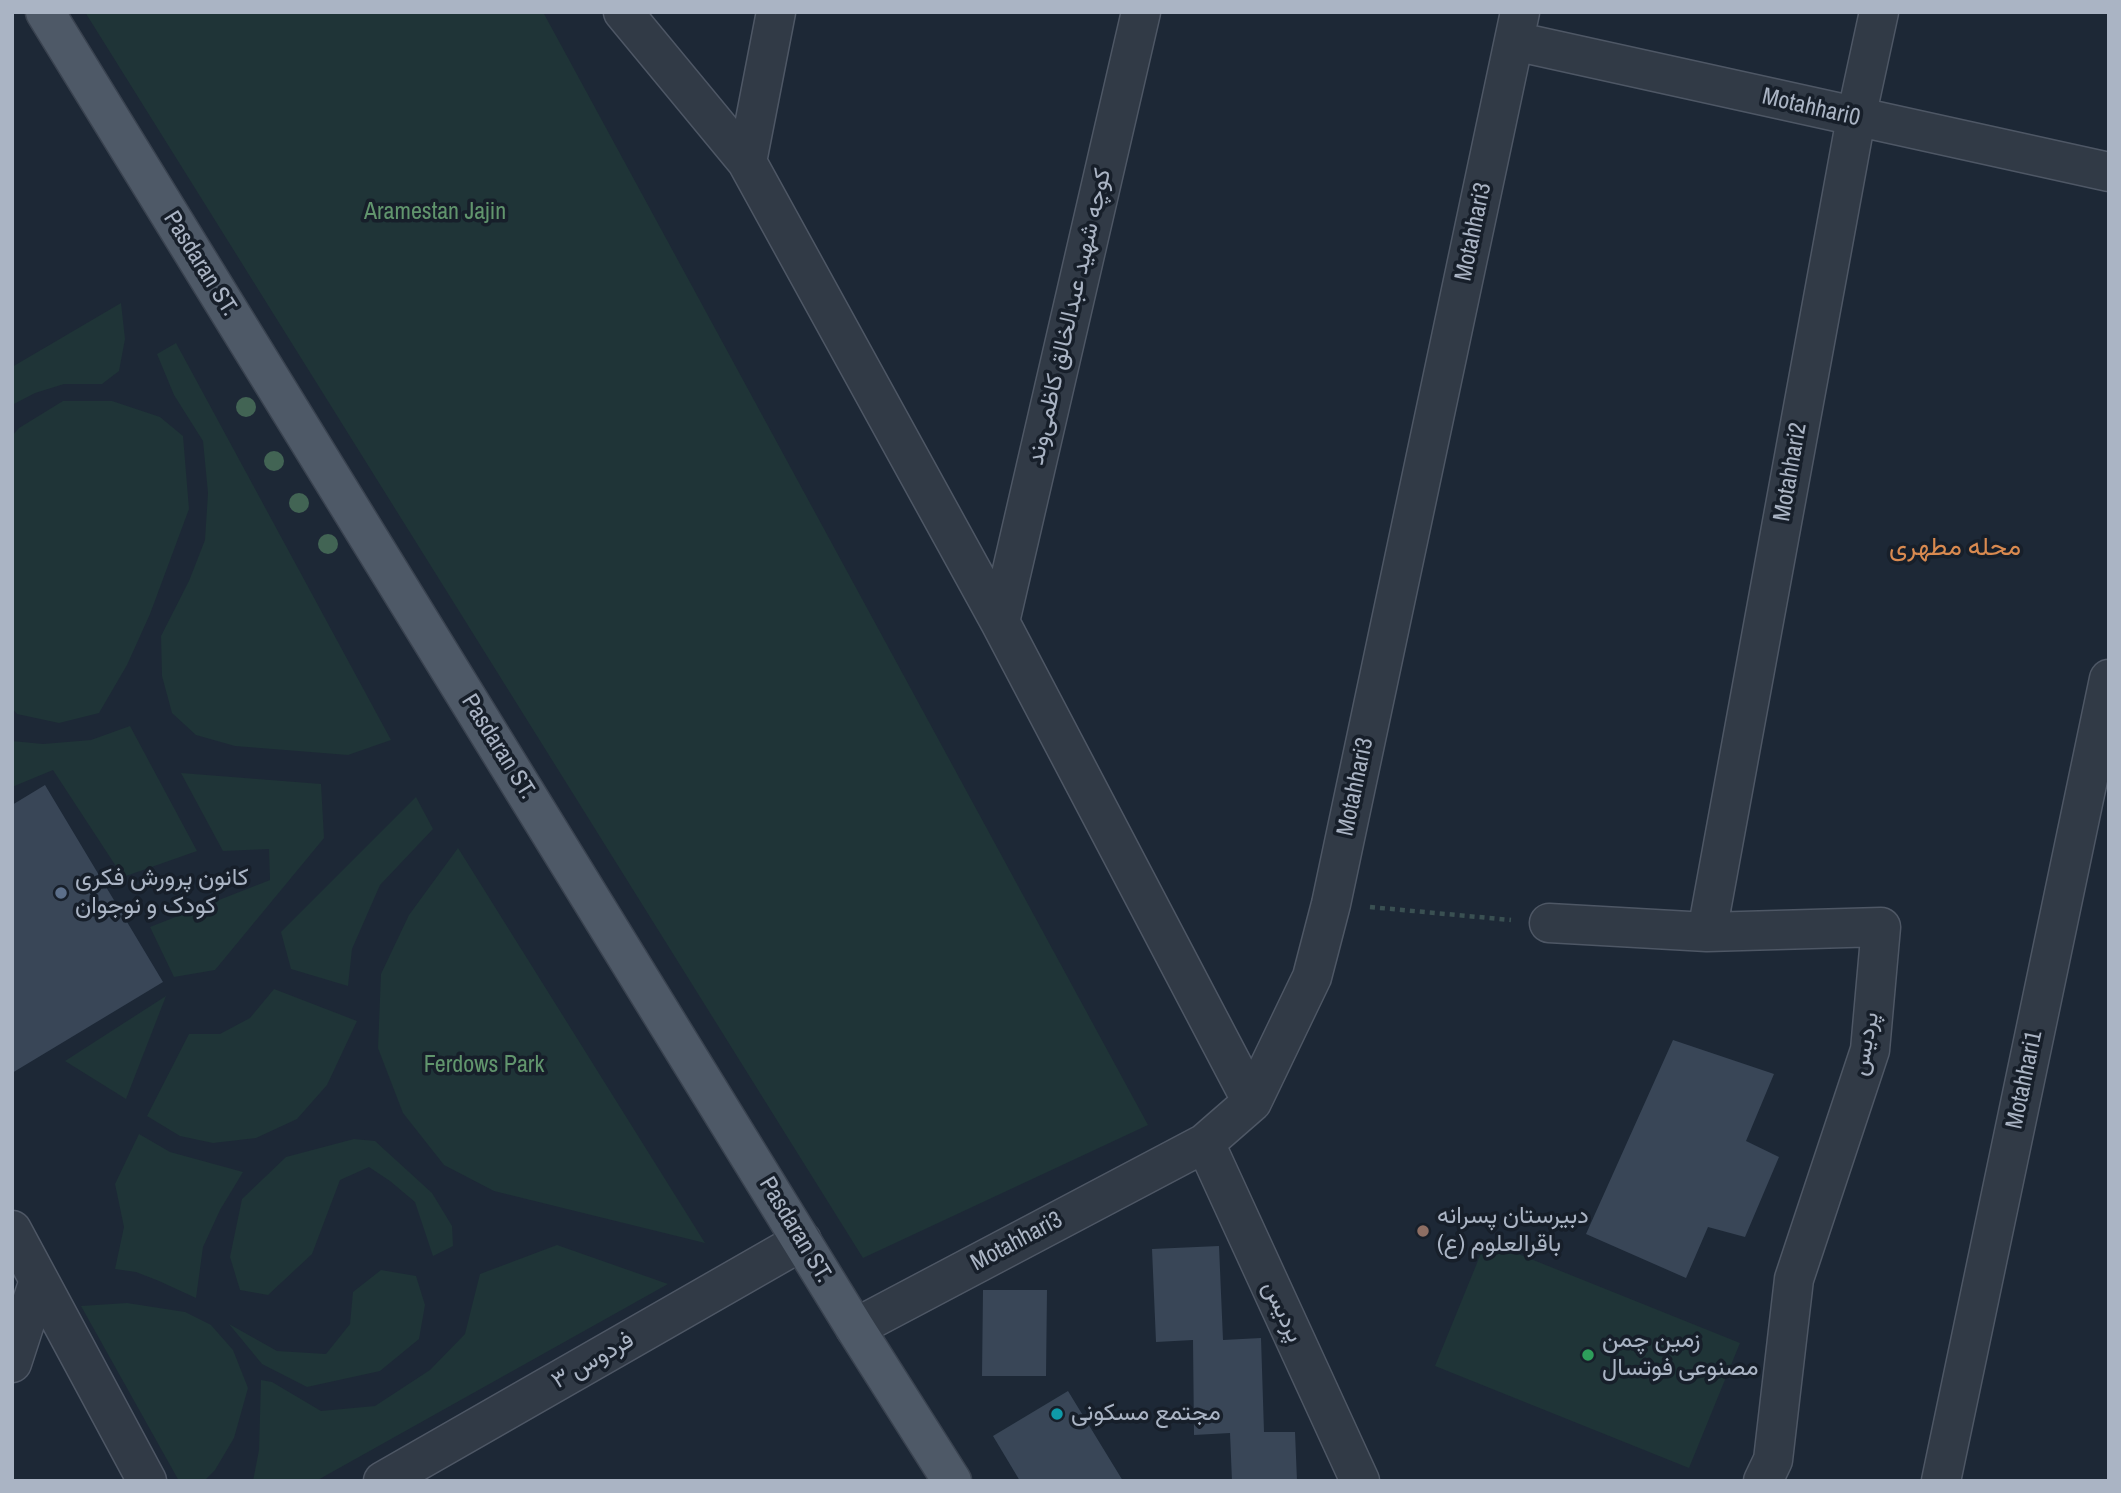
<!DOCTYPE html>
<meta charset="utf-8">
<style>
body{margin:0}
#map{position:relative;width:2121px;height:1493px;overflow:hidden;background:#1d2836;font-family:"Archivo Narrow",sans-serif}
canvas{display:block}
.frame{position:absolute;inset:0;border:14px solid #aab4c4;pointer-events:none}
</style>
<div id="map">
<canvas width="2121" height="1493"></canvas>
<div class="frame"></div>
</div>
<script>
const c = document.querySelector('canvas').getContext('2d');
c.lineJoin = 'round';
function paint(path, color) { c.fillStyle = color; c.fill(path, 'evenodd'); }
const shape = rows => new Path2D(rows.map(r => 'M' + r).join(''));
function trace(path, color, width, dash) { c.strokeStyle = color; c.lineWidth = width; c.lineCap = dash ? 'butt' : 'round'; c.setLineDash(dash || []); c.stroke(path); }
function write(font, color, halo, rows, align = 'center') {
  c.font = font + ' "Archivo Narrow",Vazirmatn,sans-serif'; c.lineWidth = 7; c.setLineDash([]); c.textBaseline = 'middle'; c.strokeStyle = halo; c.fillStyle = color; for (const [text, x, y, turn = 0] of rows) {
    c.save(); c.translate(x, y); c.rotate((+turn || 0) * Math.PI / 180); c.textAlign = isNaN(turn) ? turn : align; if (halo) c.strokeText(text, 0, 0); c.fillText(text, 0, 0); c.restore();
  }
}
paint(shape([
 [85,12,543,12,1148,1125,863,1258],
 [121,303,125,339,119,371,102,384,64,384,35,393,12,405,12,367],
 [176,343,391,740,348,755,235,746,196,735,172,713,162,676,161,636,189,581,205,540,208,493,203,441,174,395,157,354],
 [63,401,112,401,160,417,183,436,189,509,150,614,127,665,99,713,59,723,17,714,12,708,12,436,19,428],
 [130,726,197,851,123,877,53,770,12,787,12,741,43,744,91,740],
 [181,773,321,784,324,838,215,970,174,977,150,927,270,880,269,849,223,851],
 [416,797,433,829,380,885,352,949,348,986,291,969,281,932],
 [458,848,705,1243,494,1191,444,1165,403,1113,378,1048,381,974,409,915],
 [274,989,357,1021,327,1085,297,1119,256,1138,213,1143,180,1136,147,1116,189,1034,220,1034,250,1018],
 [166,996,126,1099,65,1061],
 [139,1134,170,1152,243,1172,220,1210,203,1247,196,1298,159,1281,136,1272,115,1269,124,1227,115,1184],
 [354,1139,375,1141,432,1193,452,1226,453,1246,433,1256,415,1202,390,1181,369,1167,340,1180,312,1254,268,1295,240,1290,230,1257,242,1199,286,1157],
 [1486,1241,1740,1343,1689,1468,1435,1366],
 [557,1245,668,1284,316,1481,253,1481,259,1450,261,1380,272,1382,321,1411,375,1406,430,1370,465,1334,480,1274],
 [381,1270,416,1276,425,1305,419,1339,380,1371,307,1387,262,1364,229,1324,277,1351,326,1354,350,1324,353,1292],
 [127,1303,185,1312,211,1325,233,1350,248,1388,234,1438,215,1470,204,1481,179,1481,81,1306]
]), '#1f3437');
paint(shape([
 [45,785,163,982,12,1073,12,805],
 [1673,1040,1774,1074,1746,1141,1779,1157,1745,1237,1708,1227,1686,1278,1586,1234],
 [1219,1246,1223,1340,1261,1338,1264,1432,1295,1432,1297,1481,1232,1481,1230,1433,1194,1435,1193,1340,1156,1342,1152,1249],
 [983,1290,1047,1290,1046,1376,982,1376],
 [1068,1391,1123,1481,1020,1481,993,1436]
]), '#394657');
const minor = shape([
 [623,12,747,162,1000,622,1252,1102],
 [1514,41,2109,172],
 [747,162,776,12],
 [1000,622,1141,12],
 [1549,923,1707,932,1881,927,1870,1050,1794,1279,1773,1460,1763,1481],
 [1707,932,1856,118,1879,12],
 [1205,1143,1360,1481],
 [12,1230,147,1481],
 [855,1328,1205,1143,1252,1102,1312,977,1331,904,1520,12],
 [12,1363,39,1280],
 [383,1481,802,1241],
 [1941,1481,2109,679]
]);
const major = shape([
 [45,12,855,1328,952,1481]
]);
trace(minor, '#4e5765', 41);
trace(major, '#3a4350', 41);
trace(shape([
 [1370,907,1511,920]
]), '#3a5052', 4.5, [5, 5]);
trace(minor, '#313a46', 38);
trace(major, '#4e5967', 38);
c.fillStyle = '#426454';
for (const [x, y] of [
 [246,407],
 [274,461],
 [299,503],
 [328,544]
]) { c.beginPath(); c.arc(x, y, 10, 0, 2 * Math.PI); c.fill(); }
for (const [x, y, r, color] of [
 [61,893,7,"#5c6f8a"],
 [1423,1231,7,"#8d6e63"],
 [1588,1355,7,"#2e9e5b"],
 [1057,1414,7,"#0f9aa8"]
]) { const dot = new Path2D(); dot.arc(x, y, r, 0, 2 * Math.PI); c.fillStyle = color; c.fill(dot); trace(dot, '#171f2a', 2.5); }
write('24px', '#aab4c4', '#171f2a', [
 ["Motahhari0",1811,108,13],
 ["Motahhari3",1474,232,-78],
 ["Pasdaran ST.",200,264,58],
 ["کوچه شهید عبدالخالق کاظمی‌وند",1070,317,-77],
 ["Motahhari2",1791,472,-80],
 ["Pasdaran ST.",498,747,58],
 ["Motahhari3",1356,787,-78],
 ["پردیس",1866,1044,-79],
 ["Motahhari1",2025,1080,-78],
 ["Pasdaran ST.",795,1230,59],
 ["Motahhari3",1017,1242,-28],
 ["پردیس",1282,1312,65],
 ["فردوس ۳",593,1361,-30]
]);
write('24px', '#61956d', '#171f2a', [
 ["Aramestan Jajin",435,213],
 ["Ferdows Park",484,1066]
]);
write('24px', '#aab4c4', '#171f2a', [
 ["کانون پرورش فکری",75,879],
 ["کودک و نوجوان",75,907],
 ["دبیرستان پسرانه",1437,1217],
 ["باقرالعلوم (ع)",1437,1245],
 ["زمین چمن",1602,1341],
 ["مصنوعی فوتسال",1602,1369],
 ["مجتمع مسکونی",1071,1414]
], 'left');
write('26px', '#d98a50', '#171f2a', [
 ["محله مطهری",1955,548]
]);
</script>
